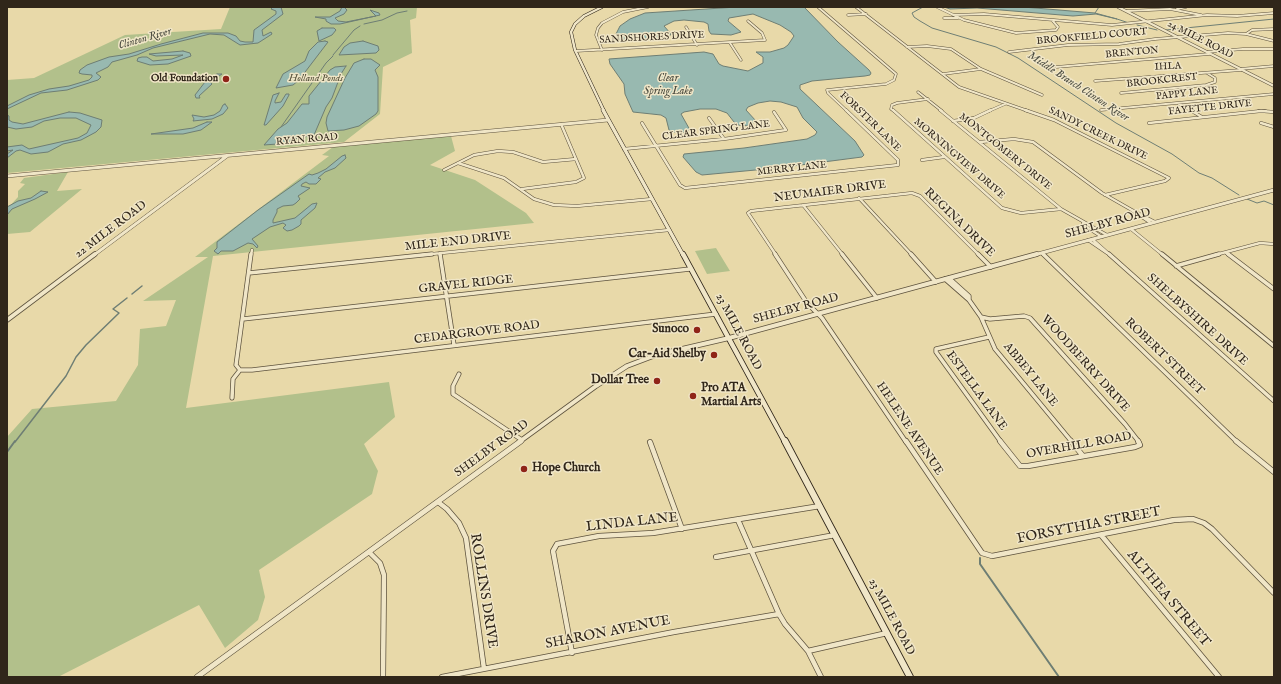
<!DOCTYPE html>
<style>
body{margin:0}
#map{position:relative;width:1281px;height:684px;overflow:hidden;background:#e8d9a9;font-family:"IM FELL English",serif}
canvas{display:block}
.frame{position:absolute;inset:0;border:8px solid #30261a;pointer-events:none}
</style>
<div id="map">
<canvas width="1281" height="684"></canvas>
<div class="frame"></div>
</div>
<script>
const c = document.querySelector('canvas').getContext('2d');
c.lineJoin = 'round';
function paint(path, color) { c.fillStyle = color; c.fill(path, 'evenodd'); }
const shape = rows => new Path2D(rows.map(r => 'M' + r).join(''));
function trace(path, color, width, dash) { c.strokeStyle = color; c.lineWidth = width; c.lineCap = dash ? 'butt' : 'round'; c.setLineDash(dash || []); c.stroke(path); }
function write(font, color, halo, rows, align = 'center') {
  c.font = font + ' "IM FELL English",serif'; c.lineWidth = 3; c.setLineDash([]); c.textBaseline = 'middle'; c.strokeStyle = halo; c.fillStyle = color; for (const [text, x, y, turn = 0] of rows) {
    c.save(); c.translate(x, y); c.rotate((+turn || 0) * Math.PI / 180); c.textAlign = isNaN(turn) ? turn : align; if (halo) c.strokeText(text, 0, 0); c.fillText(text, 0, 0); c.restore();
  }
}
paint(shape([
 [230,7,417,7,416,18,410,20,412,53,383,67,380,114,344,142,7,173,7,80,34,78,125,35,221,29],
 [451,136,455,151,430,165,475,180,526,213,534,223,213,256,186,408,389,382,395,417,364,444,378,471,372,494,259,570,265,597,258,620,225,648,199,605,58,677,7,677,7,437,32,409,116,401,138,365,140,329,166,326,176,300,143,301,208,257,195,257,329,156,322,155,333,147],
 [68,172,57,191,82,189,30,232,7,234,7,209,18,197,18,191,25,184,20,183,24,178],
 [716,248,730,271,707,274,695,251]
]), '#b2c08b');
const water = shape([
 [273,7,281,7,283,14,262,30,263,36,271,32,272,34,258,43,240,45,224,35,210,34,153,48,137,55,112,62,108,67,96,73,101,77,98,80,67,90,41,93,7,109,7,106,29,95,49,89,69,86,89,80,92,77,92,75,82,74,79,73,80,70,87,65,109,57,129,54,161,44,203,33,228,33,236,36,240,41,245,42,253,42,254,30,276,14,276,11,271,9,273,7],
 [337,7,344,7,347,10,344,14,335,18,338,21,346,22,376,16,370,10,379,13,380,15,340,24,331,24,326,21,326,19,315,17,330,17,340,11,342,7,337,7],
 [737,7,804,7,838,42,869,70,871,73,870,75,865,76,812,81,800,85,800,89,855,141,864,155,862,157,777,168,702,175,696,172,683,157,684,154,744,148,807,139,815,135,817,132,803,118,797,107,781,102,770,101,758,103,748,107,746,110,756,121,749,126,738,125,734,122,727,113,716,109,700,109,684,112,681,114,690,130,682,133,672,132,669,130,666,118,661,115,633,112,625,94,624,84,610,64,609,59,704,52,713,54,719,64,723,66,748,71,763,63,763,57,756,52,770,52,784,48,788,45,794,36,791,32,780,25,753,14,729,18,728,21,741,32,731,35,711,34,709,31,708,24,704,22,684,20,674,21,664,26,671,34,668,38,623,40,618,39,617,37,616,34,620,26,630,19,645,13,737,7],
 [944,7,1023,7,1095,13,1117,19,1096,14,1073,16,977,8,950,9,944,7],
 [322,28,334,28,336,30,332,35,319,41,317,31,322,28],
 [325,41,328,42,299,80,293,85,276,88,283,74,305,61,309,51,318,42,325,41],
 [363,41,378,46,379,50,376,53,339,55,344,47,350,43,363,41],
 [183,51,190,53,191,56,168,64,150,65,137,61,138,58,142,57,147,57,153,61,172,59,183,55,156,56,149,54,183,51],
 [364,59,371,59,380,65,375,70,378,77,378,111,376,114,359,126,344,130,328,131,326,123,327,117,345,78,354,63,364,59],
 [346,66,341,74,332,98,326,107,314,135,294,139,291,143,264,145,278,129,287,123,302,104,309,104,309,96,330,70,335,67,346,66],
 [217,74,222,74,210,82,212,84,199,96,200,98,196,98,195,95,205,82,217,74],
 [279,93,275,101,275,103,281,102,286,94,289,94,289,95,283,106,266,125,264,125,273,95,279,93],
 [225,104,228,108,223,114,212,119,193,121,194,119,192,115,204,117,214,115,220,111,223,105,225,104],
 [69,112,80,113,102,120,101,127,96,132,81,140,63,144,48,152,31,154,20,150,16,151,7,158,7,154,13,150,7,151,7,147,22,145,29,149,78,138,87,133,91,125,76,118,60,118,44,121,32,127,16,129,7,127,7,115,9,116,9,120,12,122,23,124,69,112],
 [207,122,212,122,201,130,183,134,151,134,193,128,207,122],
 [345,155,346,158,335,168,325,172,318,178,321,179,316,184,309,184,306,182,302,184,301,186,310,188,298,196,300,199,296,203,293,205,283,206,277,209,277,212,273,220,273,223,295,218,312,204,317,203,315,208,301,220,301,224,299,226,292,230,287,231,283,228,286,225,283,223,270,227,252,239,258,246,257,248,253,244,248,243,233,251,221,251,218,254,214,251,217,248,217,242,258,210,309,174,312,175,318,173,326,169,342,156,345,155],
 [41,191,48,192,35,199,12,209,7,215,7,207,18,201,31,198,41,191]
]);
paint(water, '#98b9b0');
trace(water, '#6e7e74', 1);
trace(shape([
 [923,7,912,13,914,17,920,21,932,28,996,47,1018,58,1116,123,1172,154,1199,173,1212,178,1239,195],
 [1095,13,1099,7],
 [1117,19,1129,23],
 [364,24,382,20,397,13,407,11],
 [1137,25,1157,30],
 [1166,30,1274,19],
 [333,55,354,30,360,26],
 [281,127,326,63,333,56],
 [1247,199,1257,203,1264,201,1274,205]
]), '#6e7e74', 1);
trace(shape([
 [132,294,142,286],
 [15,442,66,376,76,357,86,345,119,313,113,309,127,298]
]), '#6e7e74', 1.5);
trace(shape([
 [7,452,15,441],
 [980,558,980,564,1059,677]
]), '#6e7e74', 2);
const minorFar3 = shape([
 [818,7,896,74,894,80,886,84,827,90,828,93,847,111],
 [856,7,959,87,1028,111],
 [937,7,964,20,1016,33,1056,30,1058,27,1052,20],
 [1177,9,1186,7],
 [1127,11,1170,9,1201,15],
 [848,15,866,14],
 [953,15,984,14,1112,25,1207,15,1237,16,1274,13],
 [944,18,958,18],
 [686,27,697,45],
 [1246,34,1252,30,1274,29],
 [730,43,741,60],
 [907,47,927,46,951,49,981,69,1042,95],
 [602,50,596,35,598,28,602,23,623,12,648,7],
 [576,51,765,40,762,33,748,21],
 [1009,52,1068,45,1119,44,1155,39,1228,33,1246,34,1274,41],
 [1207,52,1243,49,1274,49],
 [1056,67,1209,54],
 [1240,69,1274,66],
 [943,74,981,69],
 [1095,81,1241,70],
 [918,92,942,111],
 [1121,93,1206,85,1215,82,1215,78,1207,73],
 [1179,104,1192,111],
 [1101,110,1274,94],
 [894,111,891,109,892,105,897,103,928,99],
 [989,111,1005,104],
 [1258,111,1266,111]
]);
const minorFar2 = shape([
 [893,110,1002,208,1021,213,1061,209],
 [940,110,1061,209,1107,235],
 [1025,110,1054,120,1169,178,1165,181,1105,195],
 [1190,110,1202,117],
 [709,118,724,139],
 [953,121,974,118,991,110],
 [642,123,680,185,685,188,898,165,898,160,846,110],
 [1149,123,1261,111,1274,112],
 [1261,123,1274,127],
 [980,142,1014,139,1033,142,1102,193,1130,209],
 [624,149,724,139,786,130,774,112],
 [922,160,944,157],
 [458,163,504,178,534,199,554,205,577,206,652,199],
 [444,170,474,155,498,151,513,152,543,162,576,159],
 [522,189,576,182,584,178,561,124],
 [859,198,912,255],
 [803,205,843,255],
 [1083,223,1085,226,1102,237],
 [1151,223,1130,209,1155,222],
 [1131,229,1163,255],
 [1092,239,1110,255],
 [1088,240,1107,253],
 [440,253,440,255],
 [1042,253,1044,255],
 [1226,253,1229,255],
 [251,255,252,250],
 [422,255,669,230],
 [776,255,748,213,751,211,912,193,920,196,979,255],
 [1215,255,1260,243,1274,244]
]);
const minorFar1 = shape([
 [440,254,454,345],
 [775,254,807,303,822,318,906,442],
 [842,254,877,298],
 [911,254,936,282],
 [978,254,991,267],
 [1043,254,1237,442],
 [1109,254,1274,401],
 [1162,254,1274,346],
 [1228,254,1274,289],
 [1176,266,1219,254],
 [249,273,432,254],
 [945,279,969,300,969,296,949,278],
 [969,300,981,317,995,349,1072,442],
 [981,317,990,319,1024,316,1030,318,1125,424,1139,442],
 [243,319,690,269],
 [989,337,936,349,936,352,1001,442],
 [240,370,252,370,716,314],
 [240,370,236,365,251,254],
 [459,374,453,386,453,394,522,440],
 [232,398,233,379,240,370]
]);
const minor = shape([
 [906,441,982,553,992,556,1174,520,1193,519,1204,523,1212,529,1274,593],
 [1000,441,1020,466,1028,466,1135,447,1140,445,1138,441],
 [1071,441,1083,456],
 [1236,441,1274,472],
 [650,442,682,529],
 [438,502,447,509,459,523,466,538,484,669],
 [738,520,779,614,785,624,808,651,821,677],
 [1101,535,1219,677],
 [369,552,380,563,384,575,383,677],
 [716,557,835,535],
 [808,651,887,633],
 [572,653,553,551,557,544,599,536,653,533,820,506],
 [442,677,674,632,779,614]
]);
const tertiaryFar3 = shape([
 [1118,7,1274,86]
]);
const tertiaryFar2 = shape([
 [7,176,608,120],
 [94,255,227,156],
 [1034,255,1274,190]
]);
const tertiaryFar1 = shape([
 [7,320,95,254],
 [519,442,596,386,627,366,656,355,729,338,1037,254]
]);
const tertiary = shape([
 [197,677,521,441]
]);
const secondaryFar3 = shape([
 [602,7,584,16,575,24,571,32,575,50,604,111]
]);
const secondaryFar2 = shape([
 [603,110,683,255]
]);
const secondaryFar1 = shape([
 [683,254,785,442]
]);
const secondary = shape([
 [785,441,910,677]
]);
trace(minorFar3, '#5e533e', 3);
trace(minorFar2, '#5e533e', 3.5);
trace(minorFar1, '#5e533e', 5);
trace(minor, '#5e533e', 6);
trace(tertiaryFar3, '#5e533e', 3.5);
trace(tertiaryFar2, '#5e533e', 4);
trace(tertiaryFar1, '#5e533e', 5.5);
trace(tertiary, '#5e533e', 6);
trace(secondaryFar3, '#30261a', 3.5);
trace(secondaryFar2, '#30261a', 4.5);
trace(secondaryFar1, '#30261a', 6);
trace(secondary, '#30261a', 8);
trace(minorFar3, '#f0e6c7', 2);
trace(minorFar2, '#f0e6c7', 2.5);
trace(minorFar1, '#f0e6c7', 3.5);
trace(minor, '#f0e6c7', 4.5);
trace(tertiaryFar3, '#f0e6c7', 2.5);
trace(tertiaryFar2, '#f0e6c7', 3);
trace(tertiaryFar1, '#f0e6c7', 4);
trace(tertiary, '#f0e6c7', 5);
trace(secondaryFar3, '#f0e6c7', 2.5);
trace(secondaryFar2, '#f0e6c7', 3.5);
trace(secondaryFar1, '#f0e6c7', 4.5);
trace(secondary, '#f0e6c7', 6);
for (const [x, y, r, color] of [
 [226,79,4,"#8f2418"],
 [697,330,4,"#8f2418"],
 [714,355,4,"#8f2418"],
 [657,381,4,"#8f2418"],
 [693,396,4,"#8f2418"],
 [524,469,4,"#8f2418"]
]) { const dot = new Path2D(); dot.arc(x, y, r, 0, 2 * Math.PI); c.fillStyle = color; c.fill(dot); trace(dot, '#f0e6c7', 1.5); }
write('10px', '#30261a', '#f0e6c7', [
 ["BROOKFIELD COURT",1092,37,-5],
 ["SANDSHORES DRIVE",652,38,-3],
 ["24 MILE ROAD",1200,40,27],
 ["BRENTON",1132,53,-5],
 ["IHLA",1168,67,-3],
 ["BROOKCREST",1162,81,-6],
 ["PAPPY LANE",1187,94,-6],
 ["FAYETTE DRIVE",1210,108,-6],
 ["FORSTER LANE",870,122,44],
 ["CLEAR SPRING LANE",716,131,-7],
 ["SANDY CREEK DRIVE",1098,134,26],
 ["RYAN ROAD",307,140,-5],
 ["MONTGOMERY DRIVE",1005,152,39],
 ["MORNINGVIEW DRIVE",959,159,41],
 ["MERRY LANE",792,169,-6]
]);
write('bold 10px', '#30261a', '#f0e6c7', [
 ["Old Foundation",218,79]
], 'right');
write('italic 10px', '#504c36', '#f0e6c7', [
 ["Holland Ponds",316,79]
]);
write('italic 11px', '#4a4b40', '#f0e6c7', [
 ["Clinton River",145,39,-16],
 ["Clear",668,79],
 ["Spring Lake",668,92],
 ["Middle Branch Clinton River",1078,87,33]
]);
write('12px', '#30261a', '#f0e6c7', [
 ["NEUMAIER DRIVE",830,192,-7],
 ["REGINA DRIVE",959,223,44],
 ["SHELBY ROAD",1108,224,-15],
 ["22 MILE ROAD",111,230,-37],
 ["MILE END DRIVE",458,242,-6],
 ["GRAVEL RIDGE",466,285,-6],
 ["SHELBY ROAD",796,309,-15],
 ["SHELBYSHIRE DRIVE",1197,320,42],
 ["23 MILE ROAD",738,332,62],
 ["CEDARGROVE ROAD",477,333,-7],
 ["ROBERT STREET",1164,357,44],
 ["WOODBERRY DRIVE",1085,364,48],
 ["ABBEY LANE",1030,375,51],
 ["ESTELLA LANE",976,391,54],
 ["HELENE AVENUE",909,429,56],
 ["OVERHILL ROAD",1079,446,-10],
 ["SHELBY ROAD",492,449,-36],
 ["23 MILE ROAD",891,617,62]
]);
write('bold 12px', '#30261a', '#f0e6c7', [
 ["Sunoco",689,330],
 ["Car-Aid Shelby",706,355],
 ["Dollar Tree",649,381],
 ["Pro ATA",701,389,"left"],
 ["Martial Arts",701,403,"left"],
 ["Hope Church",532,469,"left"]
], 'right');
write('14px', '#30261a', '#f0e6c7', [
 ["LINDA LANE",632,523,-6],
 ["FORSYTHIA STREET",1089,526,-11],
 ["ROLLINS DRIVE",483,591,81],
 ["ALTHEA STREET",1168,599,50],
 ["SHARON AVENUE",608,633,-11]
]);
</script>
